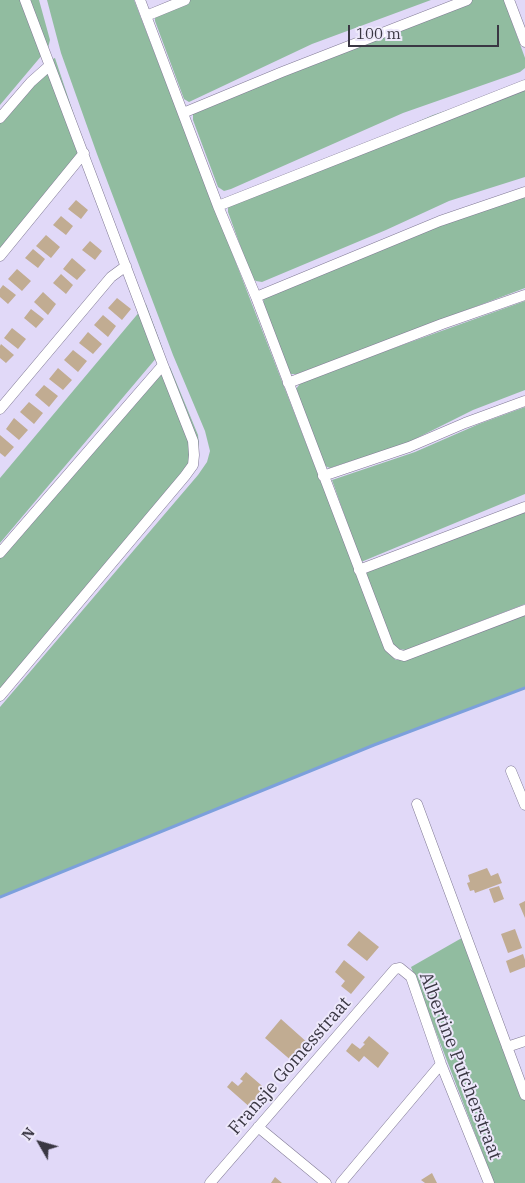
<!DOCTYPE html>
<style>
body{margin:0}
#map{position:relative;width:525px;height:1183px;overflow:hidden;background:#e1d9f8;font-family:"IBM Plex Serif",serif}
canvas{display:block}
.north{position:absolute;left:15px;top:1118px;width:50px;height:50px;-webkit-text-stroke:4px #ede8fb;paint-order:stroke;rotate:308deg;font-size:14px;font-weight:700;line-height:20px;text-align:center;color:#3a3743}
.north::after{content:'';display:block;margin:auto;width:18px;height:22px;background:#3a3743;clip-path:polygon(50% 0,100% 100%,50% 72%,0 100%)}
.scale{position:absolute;left:348px;top:25px;width:151px;height:22px;box-sizing:border-box;border:2px solid #3a3743;border-top:0;padding-left:6px;font-size:15px;line-height:18px;white-space:nowrap;color:#3a3743;-webkit-text-stroke:4px #ede8fb;paint-order:stroke}
</style>
<div id="map">
<canvas width="525" height="1183"></canvas>
<div class="north">N</div>
<div class="scale">100 m</div>
</div>
<script>
const c = document.querySelector('canvas').getContext('2d');
c.lineJoin = 'round';
function paint(path, color) { c.fillStyle = color; c.fill(path, 'evenodd'); }
const shape = rows => new Path2D(rows.map(r => 'M' + r).join(''));
function trace(path, color, width, dash) { c.strokeStyle = color; c.lineWidth = width; c.lineCap = dash ? 'butt' : 'round'; c.setLineDash(dash || []); c.stroke(path); }
function write(font, color, halo, rows, align = 'center') {
  c.font = font + ' "IBM Plex Serif",serif'; c.lineWidth = 4; c.setLineDash([]); c.textBaseline = 'middle'; c.strokeStyle = halo; c.fillStyle = color; for (const [text, x, y, turn = 0] of rows) {
    c.save(); c.translate(x, y); c.rotate((+turn || 0) * Math.PI / 180); c.textAlign = isNaN(turn) ? turn : align; if (halo) c.strokeText(text, 0, 0); c.fillText(text, 0, 0); c.restore();
  }
}
paint(shape([
 [0,0,39,0,50,40,48,48,0,105],
 [47,0,134,0,387,652,396,660,405,660,525,615,525,688,374,745,0,897,0,707,198,475,207,462,210,451,205,431,173,355,97,154,61,53],
 [177,0,431,0,312,44,189,102,184,99,155,21,155,13],
 [469,0,504,0,525,58,525,68,520,72,403,113,231,189,224,191,218,187,193,120,193,113],
 [55,58,86,151,0,249,0,116,47,61],
 [525,84,525,177,449,201,386,230,262,282,256,281,252,278,228,212,228,204,433,115],
 [525,190,525,288,297,374,291,374,287,368,264,304,263,298],
 [525,301,525,390,473,410,407,443,330,468,325,466,296,389,302,381],
 [146,304,163,350,0,543,0,478],
 [162,366,170,367,198,435,199,445,198,455,0,692,0,552],
 [525,407,525,494,361,562,332,480,415,452,479,424],
 [525,512,525,604,406,650,398,649,393,645,366,573,371,569],
 [467,935,525,1089,525,1183,494,1183,411,967]
]), '#91bca0');
trace(shape([
 [0,897,374,745,525,688]
]), '#7ca0dc', 3);
paint(shape([
 [76,200,88,210,81,219,68,209],
 [61,216,73,226,66,235,53,225],
 [46,235,60,247,51,258,36,246],
 [90,241,102,251,95,260,82,250],
 [33,249,45,259,38,268,25,258],
 [72,258,86,270,77,280,63,269],
 [17,269,31,281,22,291,8,279],
 [61,274,73,285,66,294,53,283],
 [3,285,16,295,8,304,0,297,0,289],
 [43,292,56,304,48,315,34,302],
 [117,298,131,309,122,320,108,308],
 [31,309,44,319,36,328,24,318],
 [103,315,116,326,108,337,94,325],
 [12,328,26,339,18,349,4,338],
 [88,332,102,344,93,354,79,343],
 [1,344,14,355,6,363,0,358,0,346],
 [73,350,87,361,78,372,64,360],
 [58,368,72,380,63,390,49,379],
 [44,385,58,396,49,407,35,395],
 [29,402,43,413,34,424,20,412],
 [14,418,28,430,19,440,6,429],
 [0,435,14,447,5,457,0,453],
 [487,868,491,876,498,873,502,883,475,893,474,890,470,891,467,883,470,882,468,875],
 [499,886,504,899,494,903,489,889],
 [525,901,525,918,519,904],
 [515,929,522,948,508,953,501,934],
 [359,931,379,947,367,961,347,945],
 [523,954,525,960,525,967,510,973,506,961],
 [344,960,365,977,351,994,341,986,345,981,335,972],
 [281,1019,309,1044,293,1062,265,1038],
 [369,1036,389,1053,378,1068,364,1056,359,1062,346,1051,352,1043,360,1049,365,1044,363,1043],
 [246,1072,268,1091,252,1109,227,1087,232,1081,238,1086,243,1081,240,1079],
 [432,1173,437,1183,425,1183,421,1180],
 [275,1177,282,1183,271,1183]
]), '#c1ac92');
const street = shape([
 [140,0,218,206,256,297,389,647,397,654,404,656,525,610],
 [509,0,525,42],
 [146,16,185,0],
 [183,113,282,72,467,0],
 [0,118,31,82,49,66],
 [218,206,525,85],
 [0,256,84,153],
 [256,297,440,221,525,192],
 [288,383,442,324,525,295],
 [0,409,111,277,126,266],
 [323,476,409,447,465,423,525,401],
 [0,553,163,365],
 [359,570,525,507],
 [0,696,185,476,193,465,194,455,193,441,163,365,25,0],
 [511,771,525,805],
 [417,804,525,1095],
 [507,1047,525,1041],
 [258,1127,326,1183],
 [210,1183,395,969,400,968,411,977,441,1064,489,1183],
 [341,1183,441,1064]
]);
trace(street, '#817a95', 11);
trace(street, '#fff', 10);
write('18px', '#3a3743', '#ede8fb', [
 ["Fransje Gomesstraat",290,1066,-49],
 ["Albertine Putcherstraat",460,1066,69]
]);
</script>
